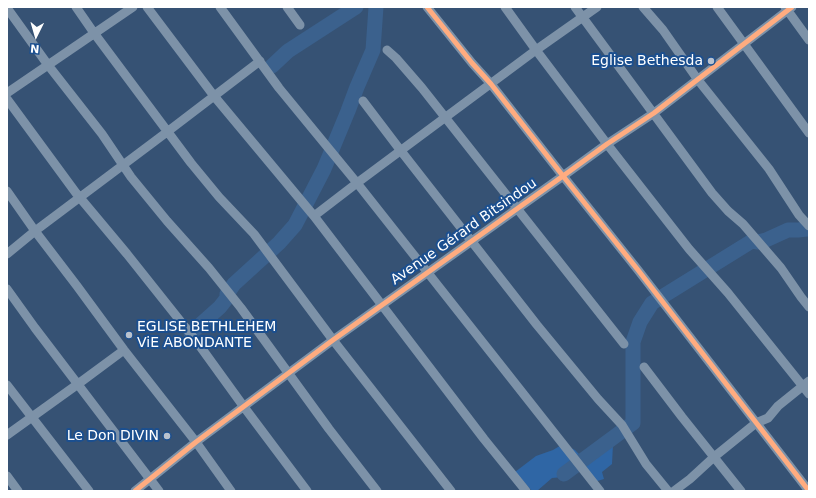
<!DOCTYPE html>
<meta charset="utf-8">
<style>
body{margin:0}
#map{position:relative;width:816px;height:498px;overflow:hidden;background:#365274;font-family:"DejaVu Sans",sans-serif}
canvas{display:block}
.frame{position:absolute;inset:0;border:8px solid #fff;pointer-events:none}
.north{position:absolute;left:16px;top:16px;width:40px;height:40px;-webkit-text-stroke:3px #1b4f8f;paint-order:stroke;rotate:185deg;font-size:11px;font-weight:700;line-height:16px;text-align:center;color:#fff}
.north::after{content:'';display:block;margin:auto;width:14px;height:18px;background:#fff;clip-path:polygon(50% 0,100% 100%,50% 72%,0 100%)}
</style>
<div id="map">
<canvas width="816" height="498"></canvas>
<div class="frame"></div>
<div class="north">N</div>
</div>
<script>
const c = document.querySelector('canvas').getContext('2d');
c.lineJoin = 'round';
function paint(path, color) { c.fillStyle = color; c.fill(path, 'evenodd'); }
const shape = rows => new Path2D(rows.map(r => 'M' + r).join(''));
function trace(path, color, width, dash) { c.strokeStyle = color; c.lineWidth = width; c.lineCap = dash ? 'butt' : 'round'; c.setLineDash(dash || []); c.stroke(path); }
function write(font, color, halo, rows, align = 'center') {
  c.font = font + ' "DejaVu Sans",sans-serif'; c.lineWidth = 4; c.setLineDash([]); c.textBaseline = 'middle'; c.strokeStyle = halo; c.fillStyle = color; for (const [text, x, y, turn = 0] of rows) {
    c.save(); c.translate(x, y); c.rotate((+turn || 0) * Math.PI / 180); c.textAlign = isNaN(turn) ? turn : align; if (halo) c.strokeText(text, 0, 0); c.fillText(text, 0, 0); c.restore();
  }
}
paint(shape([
 [607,437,613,444,612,464,602,472,604,479,594,482,583,468,575,470,569,467,563,477,552,478,537,491,532,491,515,472,536,456,553,450,563,444,575,450,586,461,597,452]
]), '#2f66a5');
trace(shape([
 [272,66,288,51,356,7],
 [191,333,220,307,227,298,227,294,234,284,279,243,295,225,324,169,348,111,357,87,373,50,376,7],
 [564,474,633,423,633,342,640,322,652,303,752,241,758,242,766,240,788,230,798,230,807,229,809,227]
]), '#3b618d', 15);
trace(shape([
 [76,7,94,33,191,163,219,197,254,234,333,340,451,491],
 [147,7,214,96,314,216,484,439,526,491],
 [220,7,279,88,357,183,600,491],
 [287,7,300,25],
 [427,7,472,63,491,84,563,176,638,270,809,491],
 [505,7,536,50,607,144,689,249,728,293,809,394],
 [575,7,712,193,728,211,743,224,781,268,801,297,809,307],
 [643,7,663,30,698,80,769,169,799,215,809,226],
 [717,7,809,133],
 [785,7,809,40],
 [7,8,48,65,102,134,131,177,167,221,209,268,241,308,329,429,377,491],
 [387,50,396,58,422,88,624,344],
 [7,93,133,7],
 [7,99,76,193,127,254,197,342,244,407,307,491],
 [363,101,401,151,537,325,598,399,622,425,646,464,668,491],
 [7,191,35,231,77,286,124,350,196,442,231,491],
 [314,216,357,183,536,50,597,7],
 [7,254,35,231,167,132,260,61],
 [7,289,35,328,159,491],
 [644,367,682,417,741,491],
 [7,385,89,491],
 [7,435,78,384,124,350],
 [7,476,18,491],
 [135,491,196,442,333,340,563,176,607,144,654,113,792,7],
 [674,491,690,479,714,457,756,423,768,418,778,406,809,381]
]), '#7d92a8', 9);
trace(shape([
 [427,7,472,63,491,84,563,176,638,270,809,491],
 [135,491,196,442,333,340,563,176,607,144,654,113,792,7]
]), '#ffac80', 5);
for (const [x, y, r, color] of [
 [711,61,4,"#b9c2ce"],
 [129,335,4,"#b9c2ce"],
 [167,436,4,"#b9c2ce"]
]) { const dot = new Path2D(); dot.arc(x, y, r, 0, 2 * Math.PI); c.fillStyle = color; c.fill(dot); trace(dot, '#1b4f8f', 1.5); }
write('14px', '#fff', '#1b4f8f', [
 ["Eglise Bethesda",703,61],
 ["EGLISE BETHLEHEM",137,327,"left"],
 ["ViE ABONDANTE",137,343,"left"],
 ["Le Don DIVIN",159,436]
], 'right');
write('14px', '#fff', '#1b4f8f', [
 ["Avenue Gérard Bitsindou",464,232,-35]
]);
</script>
